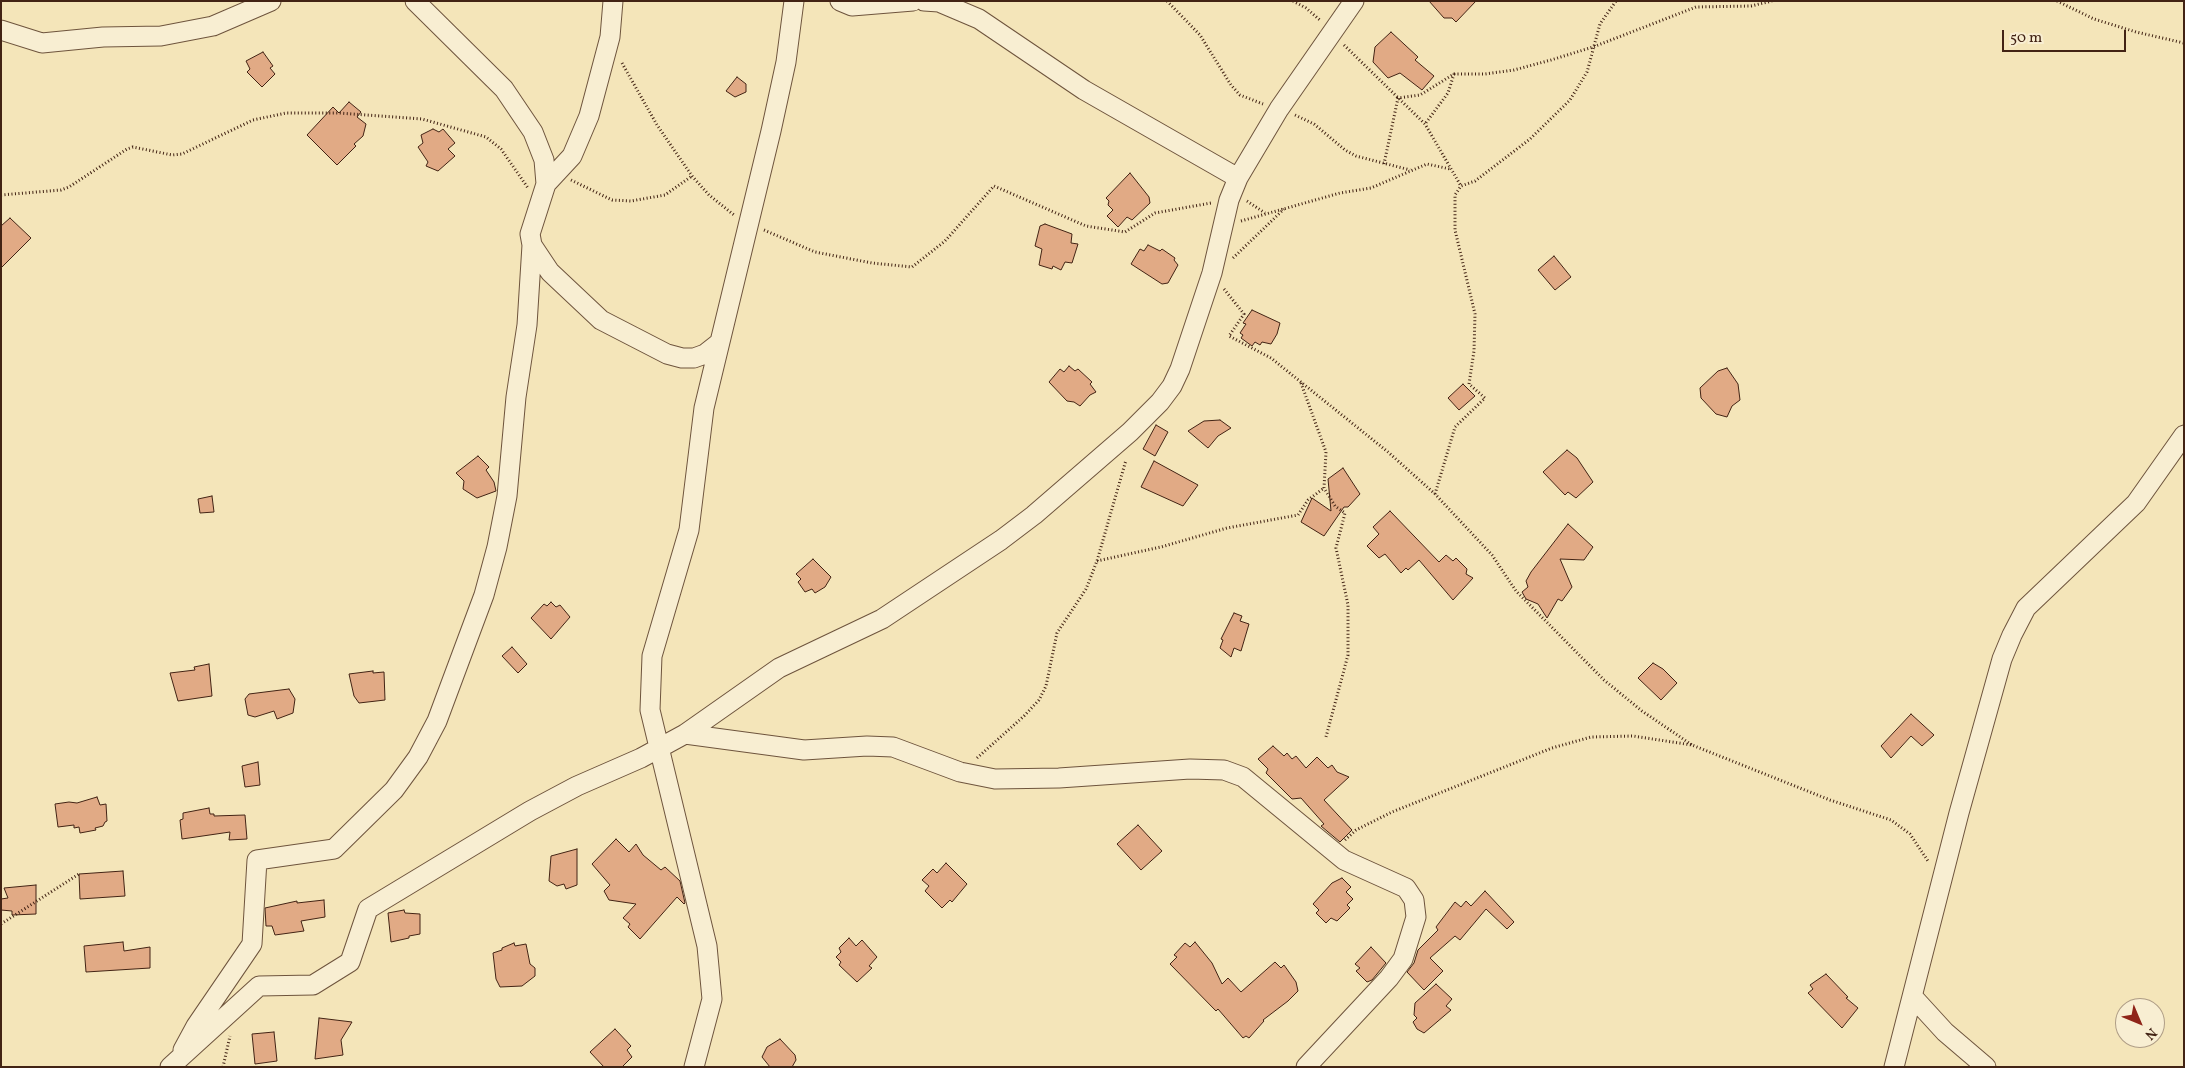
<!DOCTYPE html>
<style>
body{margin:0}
#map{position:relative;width:2185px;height:1068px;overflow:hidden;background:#f4e5b9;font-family:Vollkorn,serif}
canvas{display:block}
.frame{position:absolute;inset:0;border:2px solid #422314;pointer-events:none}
.north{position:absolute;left:2115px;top:998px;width:50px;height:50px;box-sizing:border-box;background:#f8eed2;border:1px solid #af9d86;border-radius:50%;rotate:135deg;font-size:14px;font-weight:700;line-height:20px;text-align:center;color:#422314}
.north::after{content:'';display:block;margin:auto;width:18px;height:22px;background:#8f2418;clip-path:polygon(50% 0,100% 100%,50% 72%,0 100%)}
.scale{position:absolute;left:2002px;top:30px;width:124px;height:22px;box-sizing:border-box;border:2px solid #422314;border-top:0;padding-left:6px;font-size:15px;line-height:18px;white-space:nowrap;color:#422314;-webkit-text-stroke:4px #f8eed2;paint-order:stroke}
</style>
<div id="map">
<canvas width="2185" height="1068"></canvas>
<div class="frame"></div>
<div class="north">N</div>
<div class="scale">50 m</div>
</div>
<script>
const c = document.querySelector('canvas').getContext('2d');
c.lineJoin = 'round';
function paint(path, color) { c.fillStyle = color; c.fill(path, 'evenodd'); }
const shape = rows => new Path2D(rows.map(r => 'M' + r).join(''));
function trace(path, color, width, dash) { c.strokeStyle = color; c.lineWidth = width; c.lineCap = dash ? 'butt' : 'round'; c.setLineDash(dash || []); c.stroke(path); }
const building = shape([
 [1429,1,1476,1,1456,22,1452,18,1444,18,1429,1],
 [1391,32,1418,57,1415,60,1434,76,1422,90,1400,73,1388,78,1373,62,1375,47,1391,32],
 [263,52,273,66,270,68,275,74,262,87,247,72,250,69,246,61,263,52],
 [737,77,746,84,746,92,735,97,726,91,737,77],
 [349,102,361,112,357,117,366,124,363,136,354,144,356,146,337,165,307,135,333,107,339,113,349,102],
 [433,129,439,132,443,129,455,143,448,149,455,156,438,171,426,166,428,162,418,147,423,143,421,135,433,129],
 [1130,173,1149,197,1150,203,1132,220,1127,217,1118,227,1107,216,1113,210,1108,205,1109,201,1106,198,1130,173],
 [10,218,31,238,1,268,1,226,10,218],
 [1045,224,1072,234,1071,243,1078,244,1072,263,1065,262,1061,270,1053,266,1052,269,1039,265,1042,249,1035,246,1040,226,1045,224],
 [1148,245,1160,251,1162,249,1175,258,1174,260,1178,265,1168,283,1162,284,1131,264,1140,249,1144,251,1148,245],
 [1554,256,1571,277,1555,290,1538,270,1554,256],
 [1252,310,1280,323,1277,334,1271,344,1262,342,1260,345,1255,342,1252,346,1241,338,1243,335,1240,333,1246,324,1243,323,1252,310],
 [1069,366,1075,371,1078,369,1092,382,1090,384,1096,392,1090,395,1080,406,1074,402,1067,401,1049,382,1060,369,1064,372,1069,366],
 [1727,368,1738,384,1740,400,1732,406,1727,417,1716,414,1701,398,1700,388,1718,371,1727,368],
 [1463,384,1475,396,1459,410,1448,398,1463,384],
 [1220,420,1231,428,1218,436,1208,448,1188,431,1204,421,1220,420],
 [1156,425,1168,432,1155,456,1143,449,1156,425],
 [1567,450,1577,458,1593,482,1576,498,1568,492,1565,495,1543,472,1567,450],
 [478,456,489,467,486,470,494,482,496,491,477,498,463,489,464,481,456,473,478,456],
 [1154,461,1198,485,1183,506,1141,487,1154,461],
 [1343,468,1360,494,1348,507,1344,507,1324,536,1301,522,1312,498,1331,511,1328,479,1343,468],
 [212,496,214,512,200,513,198,499,212,496],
 [1390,511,1439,562,1446,555,1453,561,1456,558,1467,569,1466,574,1473,578,1453,600,1419,560,1408,570,1406,568,1401,573,1385,554,1379,558,1367,546,1379,534,1373,527,1390,511],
 [1568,524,1593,547,1584,560,1560,559,1572,587,1562,601,1558,599,1547,618,1538,604,1526,599,1522,592,1528,587,1526,581,1531,572,1568,524],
 [813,559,831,577,825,587,815,593,812,589,805,592,798,582,801,579,796,574,813,559],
 [551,602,556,607,560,605,570,617,551,639,531,618,544,604,547,606,551,602],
 [1234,613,1242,616,1240,621,1249,624,1241,651,1234,648,1231,657,1220,648,1223,640,1221,639,1234,613],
 [512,647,527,664,518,673,502,656,512,647],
 [1653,663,1663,669,1677,683,1661,700,1638,678,1653,663],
 [209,664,212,696,178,701,170,673,195,670,194,667,209,664],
 [373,671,373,673,384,672,385,700,359,703,354,696,349,674,373,671],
 [289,689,295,699,293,713,277,719,274,711,255,717,248,715,245,699,249,694,289,689],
 [1911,714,1934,735,1922,746,1911,736,1891,758,1881,746,1911,714],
 [1273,746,1284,756,1287,753,1292,759,1296,756,1306,768,1317,757,1328,768,1332,765,1337,772,1349,777,1324,800,1352,830,1340,842,1321,826,1324,824,1301,798,1292,799,1266,773,1268,769,1258,759,1273,746],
 [258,762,260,785,245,787,242,766,258,762],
 [97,797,100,805,106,804,107,821,105,822,103,826,95,828,96,830,80,833,79,827,74,828,74,825,58,827,55,804,69,802,77,803,97,797],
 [209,808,210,814,214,814,214,816,245,815,247,839,229,840,230,832,182,839,180,820,183,819,183,813,209,808],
 [1138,825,1162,851,1141,870,1117,844,1138,825],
 [616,839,629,852,636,844,643,855,661,870,665,867,680,881,685,903,684,904,677,897,640,939,628,927,630,924,623,918,636,904,609,900,604,891,610,885,592,864,616,839],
 [577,849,577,885,566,889,564,884,557,886,549,881,551,856,577,849],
 [946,863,967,884,952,902,950,900,942,908,925,891,929,886,922,880,933,869,937,873,946,863],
 [123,871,125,896,80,899,79,874,123,871],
 [1342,878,1351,887,1346,892,1353,899,1347,905,1350,908,1337,921,1331,918,1326,923,1316,913,1319,910,1313,904,1332,883,1342,878],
 [36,885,36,914,12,915,12,911,1,910,1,899,8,898,4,888,36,885],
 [1485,891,1514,922,1507,929,1486,909,1460,940,1455,936,1430,958,1443,971,1424,990,1407,972,1414,963,1418,950,1438,930,1436,927,1455,902,1461,907,1466,901,1471,906,1485,891],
 [324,900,325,917,301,921,304,931,275,935,272,926,266,926,265,908,297,901,297,903,324,900],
 [404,910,405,913,420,914,420,934,409,936,409,938,391,942,388,913,404,910],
 [849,938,856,946,862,940,877,957,869,966,872,968,857,982,839,965,841,962,836,957,841,952,839,948,849,938],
 [123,942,124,951,150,947,150,968,86,972,84,946,123,942],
 [1195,942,1212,963,1222,984,1228,978,1241,992,1275,962,1281,968,1284,965,1296,982,1298,991,1288,1001,1263,1020,1264,1021,1249,1038,1246,1036,1243,1038,1218,1009,1216,1011,1170,964,1177,957,1174,955,1185,943,1190,947,1195,942],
 [514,943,515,946,526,944,530,964,535,968,535,976,522,986,500,987,496,979,493,953,502,950,502,948,514,943],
 [1371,947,1386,963,1372,980,1367,982,1356,971,1360,968,1355,964,1371,947],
 [1826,974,1848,997,1846,998,1858,1008,1842,1028,1808,993,1813,989,1810,985,1826,974],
 [1436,984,1452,999,1446,1006,1451,1010,1424,1033,1417,1029,1413,1022,1417,1018,1414,1015,1415,1003,1436,984],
 [319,1018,352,1022,341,1040,343,1055,315,1059,319,1018],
 [615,1029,631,1046,627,1050,632,1057,622,1067,604,1067,590,1052,615,1029],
 [274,1032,277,1061,255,1064,252,1034,274,1032],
 [780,1039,795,1055,796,1060,792,1067,770,1067,762,1057,767,1047,780,1039]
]);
paint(building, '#e1aa85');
trace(building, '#422314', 1);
const minor = shape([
 [415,1,504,89,533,132,544,160,546,184,530,234,532,245,550,272,601,320,667,354,682,358,694,358,705,354,719,343],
 [840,1,852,6,913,1],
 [924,1,939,2,979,19,1084,90,1238,178],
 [1,30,42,43,103,37,161,36,213,26,271,1],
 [546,184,572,156,589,116,610,37,613,1],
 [685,734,804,750,867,746,893,747,960,772,995,779,1059,778,1190,769,1224,770,1243,777,1344,860,1406,888,1414,900,1416,917,1403,959,1389,978,1306,1067],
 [1913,997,1945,1032,1986,1067],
 [183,1050,196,1026,252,944,257,860,334,849,394,790,418,757,437,721,484,595,497,547,507,496,516,397,527,325,532,245],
 [170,1067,259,986,313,985,350,962,368,909,530,811,577,786,641,758,685,734,779,668,882,619,1001,540,1034,515,1130,432,1160,402,1172,386,1180,369,1212,273,1229,200,1238,178,1279,109,1354,1],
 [694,1067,712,999,707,946,650,710,652,656,689,530,704,408,771,131,786,62,794,1],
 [1894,1067,1959,813,2002,659,2012,635,2026,608,2136,503,2184,435]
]);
trace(minor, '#6e543d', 21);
trace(shape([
 [1167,1,1200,35,1231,85,1240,95,1263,104],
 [1293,1,1306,8,1321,21],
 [2057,1,2094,19,2136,32,2184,43],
 [1344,45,1425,124,1461,186],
 [622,63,657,125,692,176,709,195,734,215],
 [1454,74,1485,74,1514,70,1551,60,1593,47,1696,7,1751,6,1772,1],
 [1295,115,1314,124,1345,150,1356,156,1410,170],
 [1384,164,1398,98,1420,95,1454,74,1448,93,1425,124],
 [571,180,612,200,631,201,665,195,692,176],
 [1,195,61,190,69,187,127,149,133,147,172,155,182,154,253,120,286,113,339,113,422,119,486,137,501,149,528,188],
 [1247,201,1265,213],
 [1241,221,1340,193,1371,188,1427,164,1450,169],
 [764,230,815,252,872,263,912,267,945,241,994,186,1086,226,1125,232,1155,213,1211,203],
 [1233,258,1284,209],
 [1224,289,1244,314,1229,336,1271,358,1388,452,1435,494,1492,555,1516,591,1604,680,1642,711,1692,745],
 [1301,383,1326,452,1324,488,1335,506,1345,513,1336,548,1348,605,1348,655,1326,737],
 [1435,494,1455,427,1485,398,1469,384,1474,351,1475,314,1455,230,1455,195,1461,186,1475,181,1530,139,1570,100,1587,72,1600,24,1616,1],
 [1097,561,1161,547,1227,528,1298,515,1308,500,1324,488],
 [977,758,1024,716,1039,700,1046,686,1057,633,1086,589,1097,561,1126,460],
 [1345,840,1356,830,1392,812,1552,748,1591,737,1633,736,1692,745,1830,800,1891,820,1910,834,1928,861],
 [1,924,79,874],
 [223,1067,230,1036]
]), '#422314', 3, [1, 2.5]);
trace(minor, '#f8eed2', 19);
</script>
